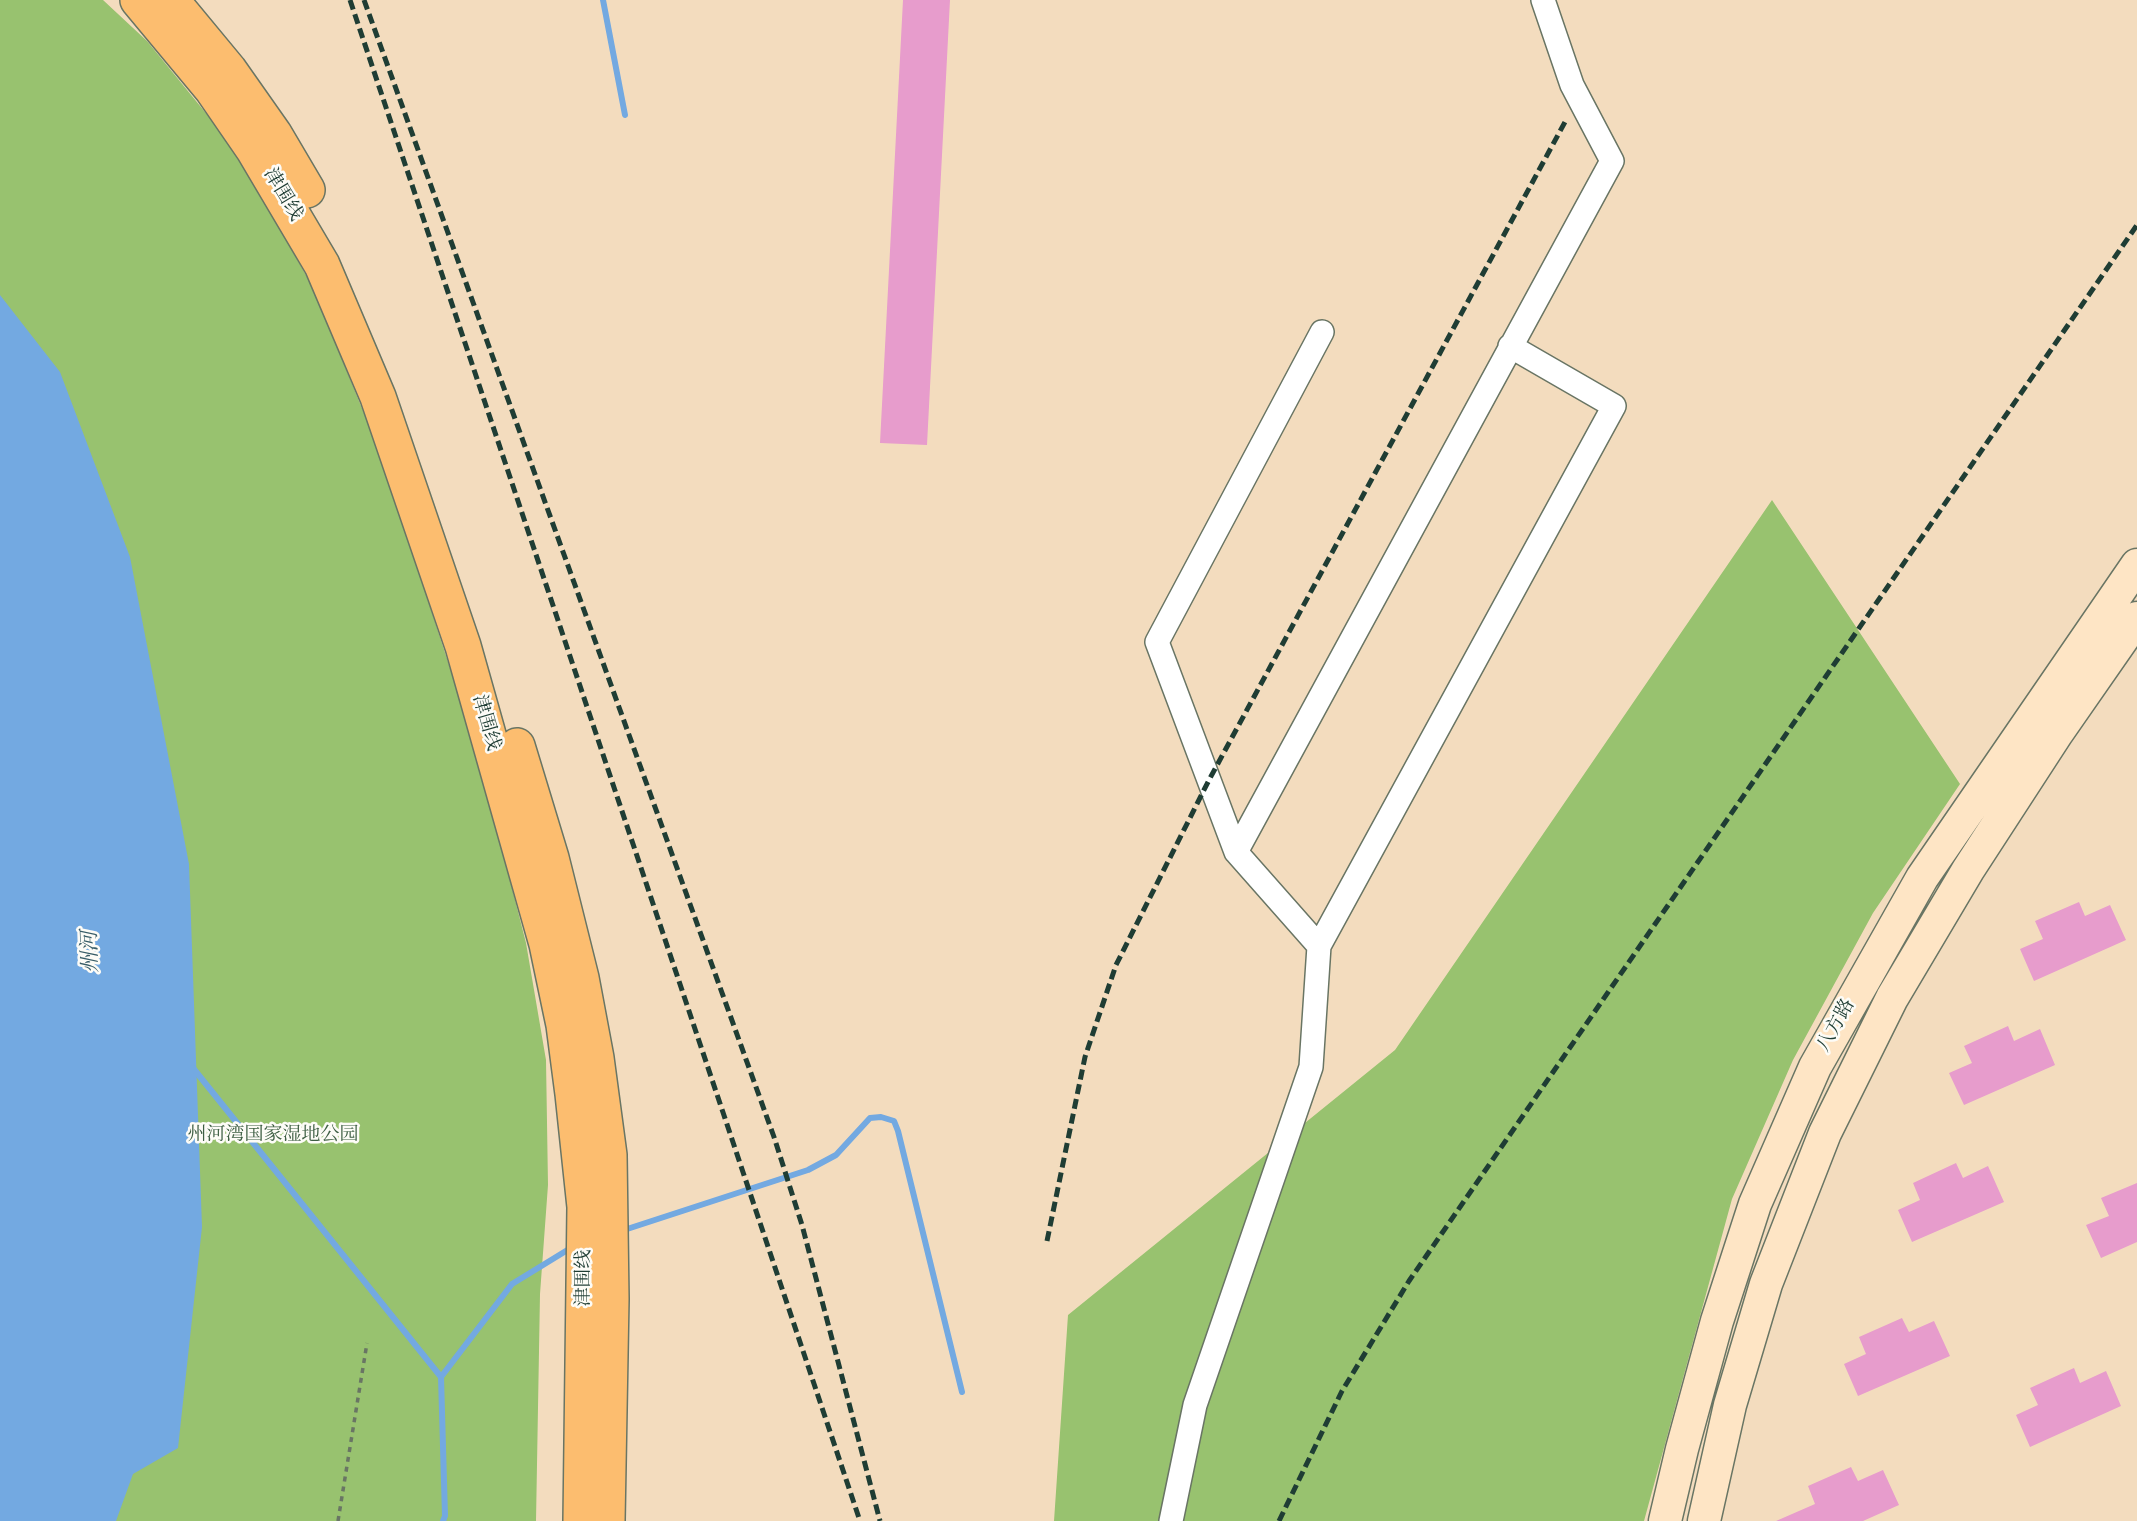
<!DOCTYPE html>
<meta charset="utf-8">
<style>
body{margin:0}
canvas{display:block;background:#f3dcbe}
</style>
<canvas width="2137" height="1521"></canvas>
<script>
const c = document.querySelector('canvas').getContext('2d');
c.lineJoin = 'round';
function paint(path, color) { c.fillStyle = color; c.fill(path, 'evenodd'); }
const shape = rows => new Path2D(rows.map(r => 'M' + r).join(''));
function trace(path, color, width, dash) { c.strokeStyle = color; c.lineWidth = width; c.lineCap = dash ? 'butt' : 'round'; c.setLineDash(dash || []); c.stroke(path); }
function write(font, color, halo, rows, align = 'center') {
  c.font = font + ' "IM FELL English","Noto Serif SC",serif'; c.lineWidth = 5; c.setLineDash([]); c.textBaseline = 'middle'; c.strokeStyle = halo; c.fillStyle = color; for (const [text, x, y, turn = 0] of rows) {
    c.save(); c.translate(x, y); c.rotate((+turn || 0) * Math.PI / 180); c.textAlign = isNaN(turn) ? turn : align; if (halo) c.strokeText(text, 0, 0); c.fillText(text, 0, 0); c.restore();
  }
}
paint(shape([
 [0,0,103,0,147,41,236,150,312,286,379,450,477,751,526,943,546,1060,548,1185,540,1294,536,1521,0,1521],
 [1772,500,1960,784,1873,913,1793,1060,1732,1199,1644,1521,1054,1521,1068,1315,1395,1050]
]), '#98c26f');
paint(shape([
 [0,295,60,372,130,557,189,864,202,1227,178,1448,133,1474,116,1521,0,1521]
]), '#73a9e1');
trace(shape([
 [603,0,625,115],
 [193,1068,441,1377,445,1516,443,1521],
 [621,1231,808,1170,836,1155,870,1118,881,1117,894,1121,898,1131,962,1392],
 [441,1377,512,1284,574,1246]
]), '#73a9e1', 6);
paint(shape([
 [903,0,950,0,927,445,880,443],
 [2079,902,2085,916,2110,905,2126,940,2034,981,2020,949,2043,939,2035,921],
 [2008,1026,2014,1041,2040,1029,2055,1065,1964,1105,1949,1073,1972,1063,1964,1046],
 [1956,1163,1963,1178,1988,1166,2004,1202,1912,1242,1898,1210,1920,1200,1913,1183],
 [2137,1183,2137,1242,2101,1258,2086,1225,2109,1216,2101,1198],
 [1902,1318,1909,1332,1934,1321,1950,1356,1858,1396,1844,1364,1866,1354,1859,1337],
 [2074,1368,2080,1383,2106,1371,2121,1406,2030,1447,2016,1415,2038,1405,2030,1388],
 [1851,1467,1858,1481,1883,1470,1899,1505,1863,1521,1776,1521,1815,1504,1808,1486]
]), '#e79ccc');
const minor = shape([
 [1236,852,1612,161,1572,85,1543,0],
 [1319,946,1236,852,1157,642,1322,332],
 [1171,1521,1195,1405,1311,1067,1319,946,1614,406,1510,346]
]);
const secondary = shape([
 [1665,1521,1682,1449,1717,1321,1755,1204,1815,1067,1922,878,2137,565],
 [1704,1521,1730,1405,1766,1284,1825,1133,1892,998,1968,870,2057,733,2137,618]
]);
const primary = shape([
 [138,0,212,89,254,150,322,265,378,397,463,646,547,944,564,1025,573,1094,585,1207,581,1521],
 [171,0,229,70,274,134,307,190],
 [517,746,551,858,581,978,596,1058,609,1155,611,1299,607,1521]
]);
trace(minor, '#697564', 26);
trace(secondary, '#697564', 35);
trace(primary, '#697564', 38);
trace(shape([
 [338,1521,367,1343]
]), '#697564', 3.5, [5, 5]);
trace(minor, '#fff', 23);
trace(secondary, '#fee5c5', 32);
trace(primary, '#fcbd6f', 35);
trace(shape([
 [350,0,860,1521],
 [364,0,774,1137,802,1225,880,1521],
 [1047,1241,1085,1057,1116,965,1209,780,1565,122],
 [1279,1521,1342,1391,1409,1281,2137,225]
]), '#1f3d34', 5, [10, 5]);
write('19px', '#1f3d34', '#fdfcf7', [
 ["津围线",282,195,59],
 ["津围线",485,723,74],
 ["八方路",1837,1026,-61],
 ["津围线",585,1278,-90]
]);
write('19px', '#3d5e43', '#fdfcf7', [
 ["州河湾国家湿地公园",273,1136]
]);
write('italic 21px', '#385d68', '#fdfcf7', [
 ["州河",92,952,-92]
]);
</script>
